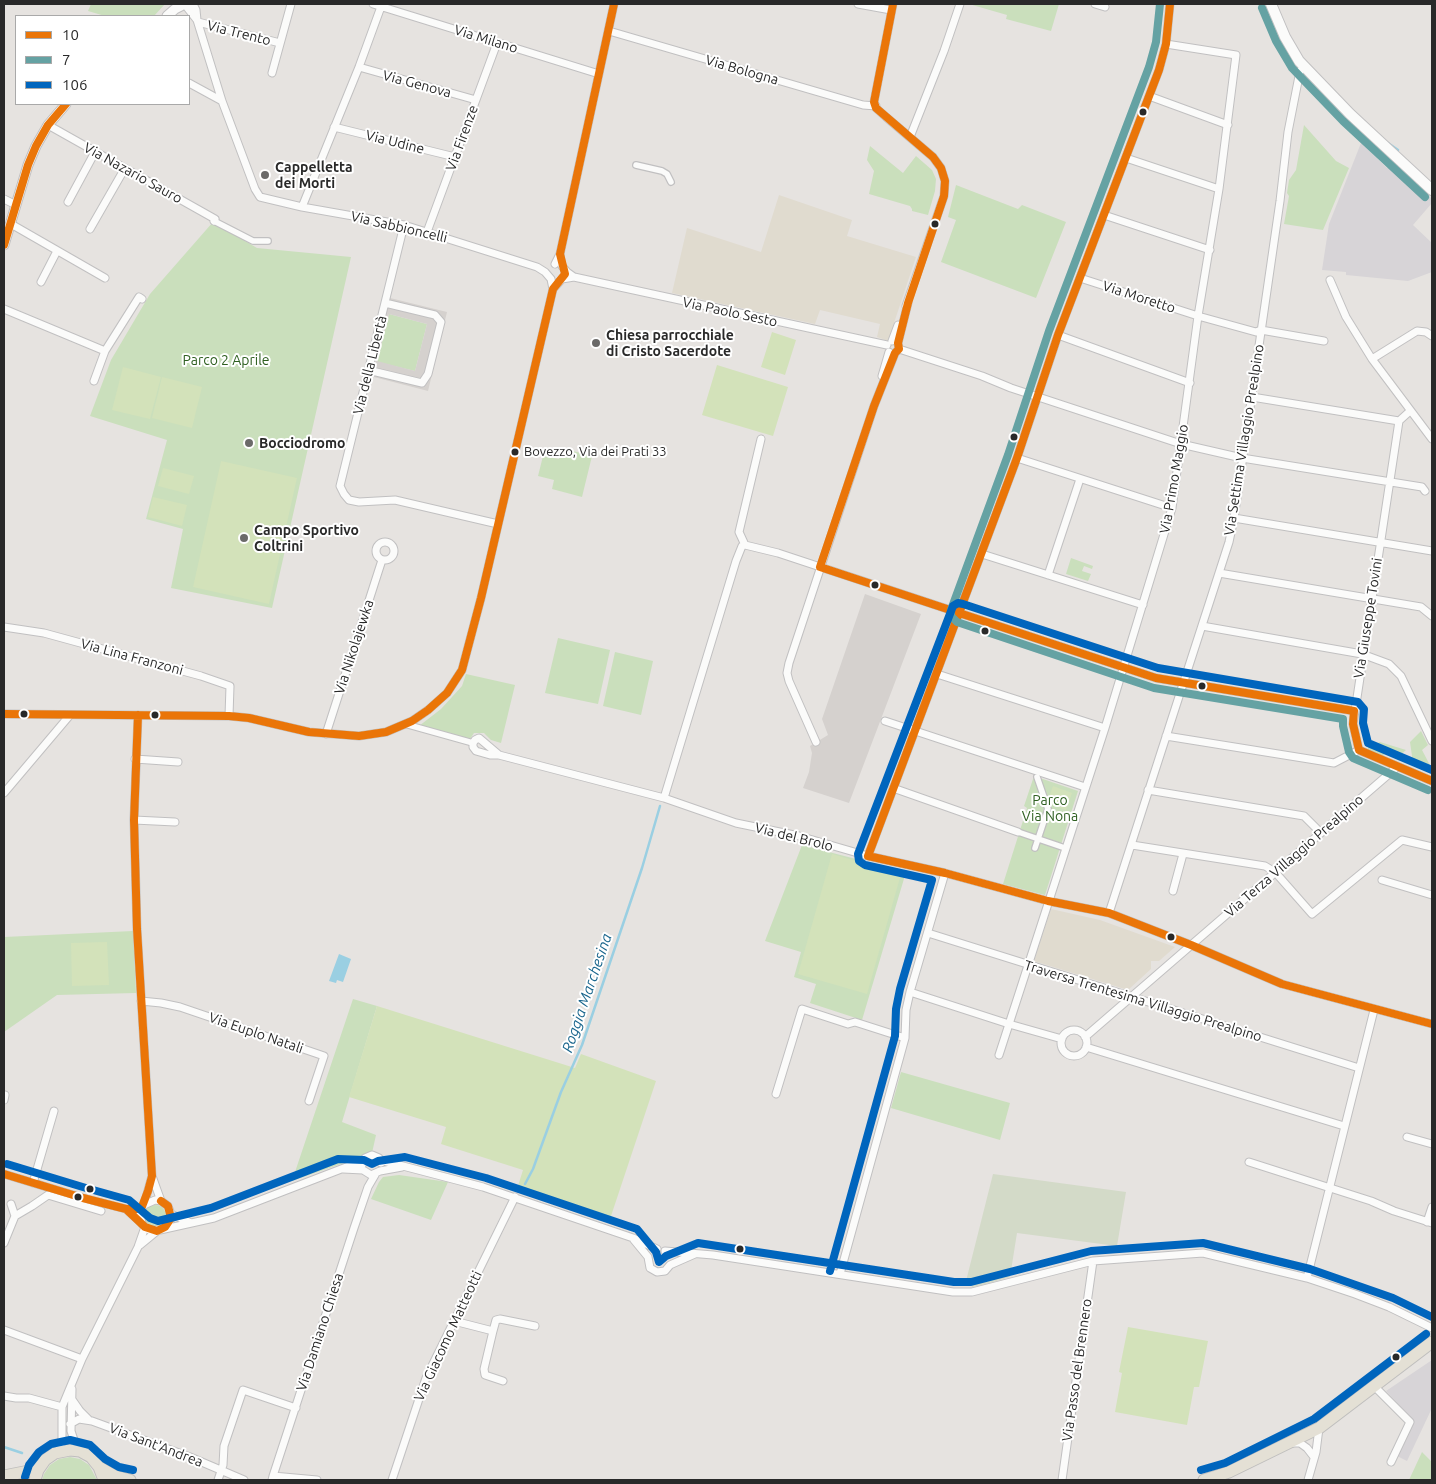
<!DOCTYPE html>
<meta charset="utf-8">
<style>
body{margin:0}
#map{position:relative;width:1436px;height:1484px;overflow:hidden;background:#e6e3e0;font-family:Ubuntu,sans-serif}
canvas{display:block}
.frame{position:absolute;inset:0;border:5px solid #292929;pointer-events:none}
.legend{position:absolute;left:15px;top:15px;width:175px;height:90px;box-sizing:border-box;background:#fff;border:1px solid #a9a9a9;margin:0;padding:6px 9px;list-style:none;font-size:15px;color:#292929}
.legend li{display:flex;align-items:center;gap:10px;height:25px}
.legend b{width:25px;border:1px solid #a9a9a9}
</style>
<div id="map">
<canvas width="1436" height="1484"></canvas>
<div class="frame"></div>
<ul class="legend">
<li><b style="height:6px;background:#ea7508"></b>10</li>
<li><b style="height:6px;background:#65a2a3"></b>7</li>
<li><b style="height:6px;background:#0065bd"></b>106</li>
</ul>
</div>
<script>
const c = document.querySelector('canvas').getContext('2d');
c.lineJoin = 'round';
function paint(path, color) { c.fillStyle = color; c.fill(path, 'evenodd'); }
const shape = rows => new Path2D(rows.map(r => 'M' + r).join(''));
function trace(path, color, width, dash) { c.strokeStyle = color; c.lineWidth = width; c.lineCap = dash ? 'butt' : 'round'; c.setLineDash(dash || []); c.stroke(path); }
function write(font, color, halo, rows, align = 'center') {
  c.font = font + ' Ubuntu,sans-serif'; c.lineWidth = 4; c.setLineDash([]); c.textBaseline = 'middle'; c.strokeStyle = halo; c.fillStyle = color; for (const [text, x, y, turn = 0] of rows) {
    c.save(); c.translate(x, y); c.rotate((+turn || 0) * Math.PI / 180); c.textAlign = isNaN(turn) ? turn : align; if (halo) c.strokeText(text, 0, 0); c.fillText(text, 0, 0); c.restore();
  }
}
paint(shape([
 [1361,143,1387,168,1392,161,1432,199,1432,203,1413,225,1432,243,1432,272,1408,281,1346,275,1346,272,1322,270,1329,224],
 [1432,1360,1432,1408,1407,1461,1397,1456,1413,1420,1386,1391]
]), '#d7d4d7');
paint(shape([
 [779,195,852,220,847,236,916,257,888,341,877,337,880,324,820,310,815,324,672,293,687,228,761,252],
 [1051,909,1100,920,1175,947,1159,961,1151,961,1151,969,1128,990,1034,961]
]), '#e0dbcf');
paint(shape([
 [91,4,165,4,154,16,105,16,88,11],
 [969,4,1059,4,1051,31,1006,19,1007,15],
 [1304,125,1336,161,1349,168,1323,230,1284,224,1289,196,1287,193,1289,180,1296,170],
 [870,146,903,173,916,156,932,170,936,179,935,191,928,215,912,211,912,209,910,206,869,194,874,171,867,160],
 [956,185,1018,209,1022,205,1066,222,1036,298,941,262,956,220,948,217],
 [213,222,257,248,351,257,272,608,171,588,183,529,146,519,167,440,90,416,111,360,150,294],
 [389,314,427,324,415,371,377,362],
 [558,447,592,456,582,497,552,489,554,480,538,476,543,456,559,459,560,454,557,453],
 [1071,558,1093,566,1092,569,1084,566,1082,571,1091,574,1088,581,1066,574],
 [558,638,610,650,598,704,545,693],
 [615,652,653,661,641,715,603,706],
 [466,674,515,685,501,743,491,740,484,733,474,733,470,739,419,726,441,709,462,686],
 [1421,731,1428,745,1422,750,1432,769,1432,772,1413,763,1410,742],
 [1380,742,1406,750,1397,758,1386,752,1382,758,1368,749,1368,747],
 [1034,776,1078,791,1045,895,1003,884,1027,808,1024,806],
 [802,845,906,872,862,1020,810,1003,816,984,794,977,801,952,765,941],
 [133,931,136,993,57,995,4,1032,4,937],
 [353,999,377,1006,342,1122,376,1135,372,1153,292,1181],
 [901,1072,1010,1103,1000,1140,891,1108],
 [399,1175,448,1182,431,1220,371,1199,379,1182,383,1177],
 '144 1216a11 11 0 1 1 22 0a11 11 0 1 1-22 0Z',
 [1422,1452,1432,1462,1432,1480,1409,1480],
 [70,1457,80,1459,89,1465,97,1480,42,1480,44,1474,50,1465,59,1459]
]), '#cadfbc');
paint(shape([
 [993,1174,1126,1192,1117,1246,1017,1233,1010,1277,986,1284,972,1287,971,1285,965,1285]
]), '#d3dac8');
paint(shape([
 [772,332,796,340,785,375,761,367],
 [717,365,788,387,773,436,702,415],
 [123,367,161,377,150,419,112,410],
 [162,377,202,387,192,428,152,418],
 [221,461,297,478,269,604,193,587],
 [163,468,194,476,189,494,158,486],
 [153,497,187,505,182,526,148,517],
 [1053,786,1072,793,1066,810,1047,803],
 [832,854,901,874,867,994,798,974],
 [107,942,109,985,72,986,71,943],
 [377,1006,575,1068,581,1054,656,1081,610,1219,517,1189,523,1170,441,1144,446,1127,349,1097],
 [1128,1327,1208,1341,1199,1387,1194,1387,1187,1425,1115,1412,1122,1373,1119,1372]
]), '#d3e2ba');
paint(shape([
 [390,298,447,312,428,391,370,376],
 [389,314,427,324,415,371,377,361],
 [865,594,921,614,849,803,803,788,809,772,812,753,810,746,828,735,822,719]
]), '#d5d1ce');
paint(shape([
 [339,954,351,959,343,982,337,980,336,983,329,981]
]), '#9acfe2');
trace(shape([
 [1388,143,1398,150],
 [525,1184,533,1169,561,1092,582,1045,642,868,660,806],
 [4,1447,22,1453]
]), '#9acfe2', 2.5);
const pedestrian = shape([
 [636,165,662,171,667,174,671,182],
 [214,221,253,241,268,241],
 [405,724,473,743],
 [1018,832,1065,848],
 [1035,848,1048,809,1037,777]
]);
const minor = shape([
 [373,4,599,74],
 [858,4,891,10],
 [893,4,874,102,876,108,886,117,933,157,941,168,945,181,944,196,906,306],
 [1095,4,1105,7],
 [186,6,197,20],
 [198,22,280,43],
 [609,31,863,105,876,106],
 [359,67,476,100],
 [272,73,291,4],
 [189,83,222,101],
 [1149,96,1228,125],
 [48,125,215,219,214,221],
 [334,127,455,157],
 [910,137,944,51,960,4],
 [1126,158,1219,189],
 [4,199,16,205],
 [68,202,95,152],
 [302,207,359,67,382,4],
 [1104,215,1210,250],
 [11,224,105,278],
 [404,225,340,486,344,494,349,500,359,502,395,500,498,524],
 [90,229,125,168],
 [427,232,497,43],
 [560,254,562,266,567,272,574,277],
 [555,264,560,254,614,4],
 [1080,278,1198,316,1256,332,1261,330,1324,341],
 [1330,280,1346,317,1372,359,1432,439],
 [41,282,57,251],
 [553,289,562,279,574,277,887,345],
 [4,309,105,351],
 [1058,335,1190,383],
 [892,341,898,325],
 [899,349,982,376,1011,388,1181,444,1242,458,1422,487,1425,491],
 [1372,359,1417,331,1426,332,1432,336],
 [368,370,422,383,428,374,441,322,435,315,385,303],
 [882,376,889,352],
 [94,381,105,351,139,297,142,299],
 [1252,397,1399,421],
 [1410,411,1399,421,1353,724,1359,750,1432,781],
 [1017,458,1172,508],
 [1234,518,1432,551],
 '376 551a9 9 0 1 1 18 0a9 9 0 1 1-18 0Z',
 [745,545,739,532,761,439],
 [982,554,1143,605],
 [1219,573,1421,607,1432,616],
 [1048,575,1080,479],
 [1202,626,1362,654,1389,664,1401,676,1432,741],
 [4,627,44,633,201,676,230,686,229,716],
 [937,674,1105,728],
 [4,714,229,716,249,718,309,732,359,736,386,732,412,721,428,710,447,693,462,670,481,598,553,289,551,279,545,272,537,267,404,225,302,207,260,197,255,189,222,101,197,20,196,10,193,4],
 [138,715,134,820,137,929,152,1176,144,1205],
 [885,721,1085,787],
 [326,734,382,560],
 [1166,736,1334,763,1359,750],
 [816,742,789,681,787,673,789,663,874,406,895,353,899,349,898,343,908,303],
 [499,755,479,738,475,740,473,743,473,747,476,751,490,755,499,755,664,798,736,823,799,836,868,856,945,873,1048,901,1109,913,1191,945,1282,984,1432,1024],
 [135,759,178,762],
 [893,788,1018,832],
 [1148,790,1304,816,1321,833],
 [4,793,70,715],
 [664,798,736,561,742,546,745,545,778,553,1156,678,1354,711],
 [134,820,175,822],
 [1132,845,1265,866,1275,872,1312,914,1402,840,1432,847],
 [868,856,1017,458,1058,335,1159,70,1166,44,1170,4],
 [1382,880,1432,895],
 [1173,891,1183,854],
 [1109,913,1229,542,1234,518,1280,201,1288,132,1300,71],
 [928,933,1359,1068],
 [910,992,1009,1024,1062,1039],
 [141,1001,161,1003,180,1007,324,1056,309,1101],
 '1061 1043a13 13 0 1 1 26 0a13 13 0 1 1-26 0Z',
 [1085,1037,1397,767],
 [1086,1047,1344,1126],
 [999,1055,1105,728,1172,508,1198,316,1219,189,1236,55,1166,44],
 [776,1094,802,1009,848,1024,855,1022,905,1038],
 [4,1100,5,1095],
 [1407,1137,1432,1144],
 [380,1160,483,1187,633,1238,657,1249],
 [1249,1162,1371,1201,1394,1211,1432,1223],
 [362,1165,365,1158,372,1155,379,1158,381,1163],
 [343,1169,363,1170,371,1175,380,1171,402,1167],
 [4,1174,83,1198,126,1209,141,1209],
 [152,1176,161,1201],
 [33,1183,54,1111],
 [11,1204,15,1216],
 [126,1209,149,1230,160,1230,214,1218,362,1161],
 [171,1214,191,1223],
 [1427,1222,1432,1207],
 [142,1224,140,1213,144,1205,155,1200,161,1201,168,1206,171,1214,170,1221,163,1229],
 [634,1240,648,1257,650,1268,657,1272,665,1271,670,1265,695,1254],
 [4,1243,15,1216,32,1206,48,1195,101,1211],
 [140,1245,157,1231],
 [665,1251,713,1255,953,1292,972,1292,1093,1261,1203,1253,1307,1278,1355,1294,1389,1307,1432,1328],
 [840,1274,905,1038,906,1010,910,992,945,873],
 [1307,1278,1374,1010],
 [454,1321,493,1331,496,1320,500,1319,535,1326],
 [4,1330,82,1359],
 [493,1331,484,1369,485,1375,503,1381],
 [1375,1387,1410,1422,1391,1462],
 [72,1389,71,1431,76,1446,80,1451],
 [4,1396,16,1398,29,1398,62,1407],
 [71,1398,80,1411,89,1420],
 [70,1424,79,1419,92,1421,190,1457,244,1480],
 [1292,1443,1300,1443,1307,1448,1314,1457],
 [60,1451,62,1438,62,1407,82,1359,138,1247,145,1227],
 [273,1476,354,1228,368,1187,375,1175],
 [218,1480,223,1465,224,1446,243,1390,296,1408],
 [272,1480,273,1476,317,1480],
 [392,1480,426,1378,515,1197],
 [1062,1480,1093,1261],
 [1308,1480,1316,1452,1319,1428]
]);
const tertiary = shape([
 [167,16,175,9,181,6],
 [4,245,28,165,36,146,48,125,66,104]
]);
const secondary = shape([
 [1271,4,1285,37,1299,61,1350,114,1432,190]
]);
const primary = shape([
 [99,1467,115,1476,130,1480],
 [4,1476,29,1471,41,1465],
 [35,1480,38,1470,45,1460,55,1453,70,1450,80,1451,91,1457,99,1467,104,1480],
 [1204,1480,1229,1472,1319,1428,1432,1342]
]);
trace(pedestrian, '#c1c0c1', 8);
trace(minor, '#c1c0c1', 9);
trace(tertiary, '#c1c0c1', 11);
trace(secondary, '#c1c0c1', 12);
trace(primary, '#bfbebd', 13);
trace(pedestrian, '#fbfbfa', 5.5);
trace(minor, '#fbfbfa', 7);
trace(tertiary, '#fbfbfa', 9);
trace(secondary, '#fbfbfa', 10);
trace(primary, '#e4e0d5', 11);
trace(shape([
 [4,245,28,165,36,146,48,125,66,104],
 [820,567,874,406,895,353,899,349,898,343,908,303,944,196,945,181,941,168,933,157,876,108,874,102,893,4],
 [820,567,1156,678,1354,711],
 [1354,711,1353,724,1359,750,1432,781],
 [4,714,229,716,249,718,309,732,359,736,386,732,412,721,428,710,447,693,462,670,481,598,553,289,565,274,560,254,614,4],
 [868,856,1017,458,1058,335,1159,70,1166,44,1170,4],
 [868,856,945,873,1048,901,1109,913,1191,945,1282,984,1432,1024],
 [4,1174,83,1198,126,1209,141,1209,148,1191,152,1176,137,929,134,820,138,715],
 [114,1206,126,1209,145,1227,157,1231,165,1227,171,1218,168,1206,161,1201]
]), '#ea7508', 8);
trace(shape([
 [1160,4,1156,42,1149,67,1049,331,1008,455,951,610,951,616,957,622,1154,688,1343,719,1343,726,1349,752,1353,758,1428,790],
 [1262,8,1276,41,1292,68,1343,121,1425,197]
]), '#65a2a3', 8);
trace(shape([
 [7,1164,86,1188,129,1200,150,1218,158,1221,211,1208,338,1159,364,1160,372,1164,378,1161,405,1157,486,1178,637,1229,656,1252,659,1262,666,1256,698,1243,954,1282,971,1282,1091,1251,1203,1243,1310,1269,1393,1298,1432,1317],
 [830,1271,895,1036,896,1009,900,989,932,880,865,865,859,861,858,854,953,606,958,603,963,604,1158,668,1358,702,1364,709,1363,723,1368,743,1432,770],
 [1201,1470,1225,1463,1314,1419,1426,1334],
 [25,1477,29,1465,39,1452,51,1444,70,1440,90,1445,105,1459,119,1467,133,1470]
]), '#0065bd', 8);
for (const [x, y, r, color] of [
 [1143,112,4.5,"#292929"],
 [265,175,5,"#6b6a69"],
 [935,224,4.5,"#292929"],
 [596,343,5,"#6b6a69"],
 [1014,437,4.5,"#292929"],
 [249,443,5,"#6b6a69"],
 [515,452,4.5,"#292929"],
 [244,538,5,"#6b6a69"],
 [875,585,4.5,"#292929"],
 [985,631,4.5,"#292929"],
 [1202,686,4.5,"#292929"],
 [24,714,4.5,"#292929"],
 [155,715,4.5,"#292929"],
 [1171,937,4.5,"#292929"],
 [90,1189,4.5,"#292929"],
 [78,1197,4.5,"#292929"],
 [740,1249,4.5,"#292929"],
 [1396,1357,4.5,"#292929"]
]) { const dot = new Path2D(); dot.arc(x, y, r, 0, 2 * Math.PI); c.fillStyle = color; c.fill(dot); trace(dot, '#fff', 2); }
write('13px', '#292929', '#fff', [
 ["Bovezzo, Via dei Prati 33",524,452]
], 'left');
write('14px', '#292929', '#fff', [
 ["Via Trento",239,33,14],
 ["Via Milano",486,39,17],
 ["Via Bologna",742,70,16],
 ["Via Genova",417,84,15],
 ["Via Firenze",462,138,-70],
 ["Via Udine",395,142,14],
 ["Via Nazario Sauro",133,173,29],
 ["Via Sabbioncelli",399,227,13],
 ["Via Moretto",1139,297,18],
 ["Via Paolo Sesto",730,312,12],
 ["Via della Libertà",370,365,-76],
 ["Via Settima Villaggio Prealpino",1244,440,-81],
 ["Via Primo Maggio",1174,479,-80],
 ["Via Giuseppe Tovini",1368,618,-81],
 ["Via Nikolajewka",354,647,-72],
 ["Via Lina Franzoni",132,657,15],
 ["Via del Brolo",794,837,14],
 ["Via Terza Villaggio Prealpino",1294,856,-41],
 ["Traversa Trentesima Villaggio Prealpino",1143,1001,17],
 ["Via Euplo Natali",256,1033,19],
 ["Via Damiano Chiesa",320,1332,-72],
 ["Via Giacomo Matteotti",448,1336,-65],
 ["Via Passo del Brennero",1077,1370,-82],
 ["Via Sant'Andrea",156,1445,21]
]);
write('bold 14px', '#292929', '#fff', [
 ["Cappelletta",275,167],
 ["dei Morti",275,183],
 ["Chiesa parrocchiale",606,335],
 ["di Cristo Sacerdote",606,351],
 ["Bocciodromo",259,443],
 ["Campo Sportivo",254,530],
 ["Coltrini",254,546]
], 'left');
write('14px', '#2e5f20', '#fff', [
 ["Parco 2 Aprile",226,360],
 ["Parco",1050,800],
 ["Via Nona",1050,816]
]);
write('italic 15px', '#1a668d', '#fff', [
 ["Roggia Marchesina",587,993,-71]
]);
</script>
